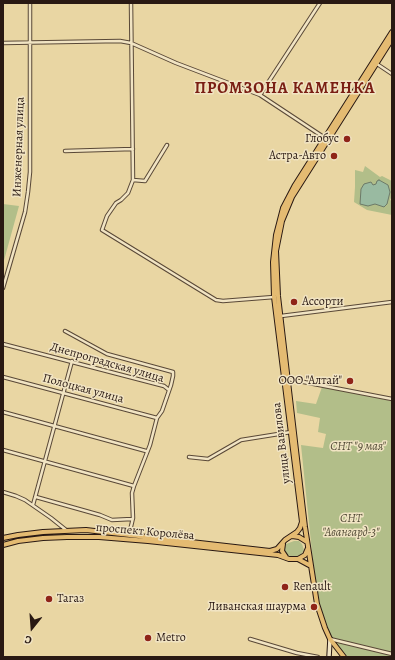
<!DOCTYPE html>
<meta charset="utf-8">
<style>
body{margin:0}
#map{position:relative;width:395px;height:660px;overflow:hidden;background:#e9d6a3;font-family:Alegreya,serif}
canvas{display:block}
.frame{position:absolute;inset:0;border:4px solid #291913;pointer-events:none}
.north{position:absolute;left:12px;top:608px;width:40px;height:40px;-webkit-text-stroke:3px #f1e4c3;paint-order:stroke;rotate:197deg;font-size:11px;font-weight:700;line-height:16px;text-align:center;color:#291913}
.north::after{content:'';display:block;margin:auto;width:14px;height:18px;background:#291913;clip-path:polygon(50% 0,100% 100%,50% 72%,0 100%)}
</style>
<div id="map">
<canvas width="395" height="660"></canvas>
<div class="frame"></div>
<div class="north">С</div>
</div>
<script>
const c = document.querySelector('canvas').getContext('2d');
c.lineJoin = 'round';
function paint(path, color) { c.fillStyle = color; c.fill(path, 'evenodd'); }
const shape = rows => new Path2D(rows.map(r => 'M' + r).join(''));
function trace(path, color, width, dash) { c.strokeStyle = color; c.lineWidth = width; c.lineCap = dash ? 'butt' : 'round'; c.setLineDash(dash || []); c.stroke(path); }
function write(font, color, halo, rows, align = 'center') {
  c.font = font + ' Alegreya,serif'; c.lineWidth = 3; c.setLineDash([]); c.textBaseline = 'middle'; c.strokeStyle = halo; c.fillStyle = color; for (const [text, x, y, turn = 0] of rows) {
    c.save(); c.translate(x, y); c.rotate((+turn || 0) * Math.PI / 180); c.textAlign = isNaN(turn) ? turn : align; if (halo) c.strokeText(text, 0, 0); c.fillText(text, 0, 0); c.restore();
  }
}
paint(shape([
 [365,166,380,177,382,176,392,181,392,196,390,200,392,201,392,215,367,210,354,202,355,187,355,170,363,172],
 [3,204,19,206,3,264],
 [322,387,392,401,392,657,348,657,335,643,328,630,321,611,313,562,301,445,323,448,326,434,318,432,320,418,297,413,296,401,316,404],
 [294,541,299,541,302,544,304,550,300,556,293,557,286,555,284,551,286,544]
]), '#b2be89');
const water = shape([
 [379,180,388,185,390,192,387,204,384,207,375,204,368,206,360,204,361,189,364,184,371,182,373,185,376,184,377,181,379,180]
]);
paint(water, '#99baa1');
trace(water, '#6c7a68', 1);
const street = shape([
 [131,3,133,180,128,193,121,200,116,203,107,216,102,230,216,300,223,301,274,297],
 [3,43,120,41,131,43,176,63,260,95,325,138],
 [377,64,392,74],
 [260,95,320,3],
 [65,151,133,149],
 [133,180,145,181,167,145],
 [3,288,25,212,28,192,30,172,30,3],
 [281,316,392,302],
 [65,331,107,354,173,372,173,376,171,385,162,411,157,418,150,445,134,486,132,493,133,518,129,535],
 [3,344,164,386,169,390],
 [3,377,157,418],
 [288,379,392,399],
 [3,412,146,451],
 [3,450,134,486],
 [189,457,208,459,241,440,291,432],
 [3,492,16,496,25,500,51,518,66,530],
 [36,497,100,515,112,520,132,519],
 [33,505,72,361],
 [250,639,297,653,318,657],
 [330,639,392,654]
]);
const secondary = shape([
 [329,657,330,639]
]);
const primary = shape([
 [292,536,299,537,307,542],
 [3,538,18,535,43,532,86,530,270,551,277,549,285,540,297,532,300,528,302,522,274,297,273,262,276,235,283,208,295,185,392,32],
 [283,544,282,551,286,557],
 [3,545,18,541,43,538,67,537,99,537,148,541,278,555,289,559,298,559,311,566],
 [298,559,305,555,308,548],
 [344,657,330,639,325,628,317,604,305,527,278,296,276,251,282,221,292,197,392,39]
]);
trace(street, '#594837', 4.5);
trace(secondary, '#291913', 5.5);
trace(primary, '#291913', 6);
trace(street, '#f1e4c3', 2.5);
trace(secondary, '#f1e4c3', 3.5);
trace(primary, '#e4bb72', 4);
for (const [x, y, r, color] of [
 [347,139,4,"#8f2418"],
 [334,156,4,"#8f2418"],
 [294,302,4,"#8f2418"],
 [350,381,4,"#8f2418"],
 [285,587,4,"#8f2418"],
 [49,599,4,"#8f2418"],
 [314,607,4,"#8f2418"],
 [148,638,4,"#8f2418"]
]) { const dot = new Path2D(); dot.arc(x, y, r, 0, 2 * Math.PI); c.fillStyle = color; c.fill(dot); trace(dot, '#f1e4c3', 1.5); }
write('12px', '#291913', '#f1e4c3', [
 ["Глобус",339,139],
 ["Астра-Авто",326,156],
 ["Ассорти",302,302,"left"],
 ["ООО \"Алтай\"",342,381],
 ["Renault",293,587,"left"],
 ["Тагаз",57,599,"left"],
 ["Ливанская шаурма",306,607],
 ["Metro",156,638,"left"]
], 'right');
write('12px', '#291913', '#f1e4c3', [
 ["Инженерная улица",19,147,-88],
 ["Днепроградская улица",107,363,16],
 ["Полоцкая улица",83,389,15],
 ["улица Вавилова",282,443,-97],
 ["проспект Королёва",145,532,5]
]);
write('italic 12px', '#524b36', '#f1e4c3', [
 ["СНТ \"9 мая\"",358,447],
 ["СНТ",351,519],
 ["\"Авангард-3\"",351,533]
]);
c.letterSpacing = '1px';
write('bold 16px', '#7a1f14', '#f1e4c3', [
 ["ПРОМЗОНА КАМЕНКА",285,89]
]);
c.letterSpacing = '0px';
</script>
